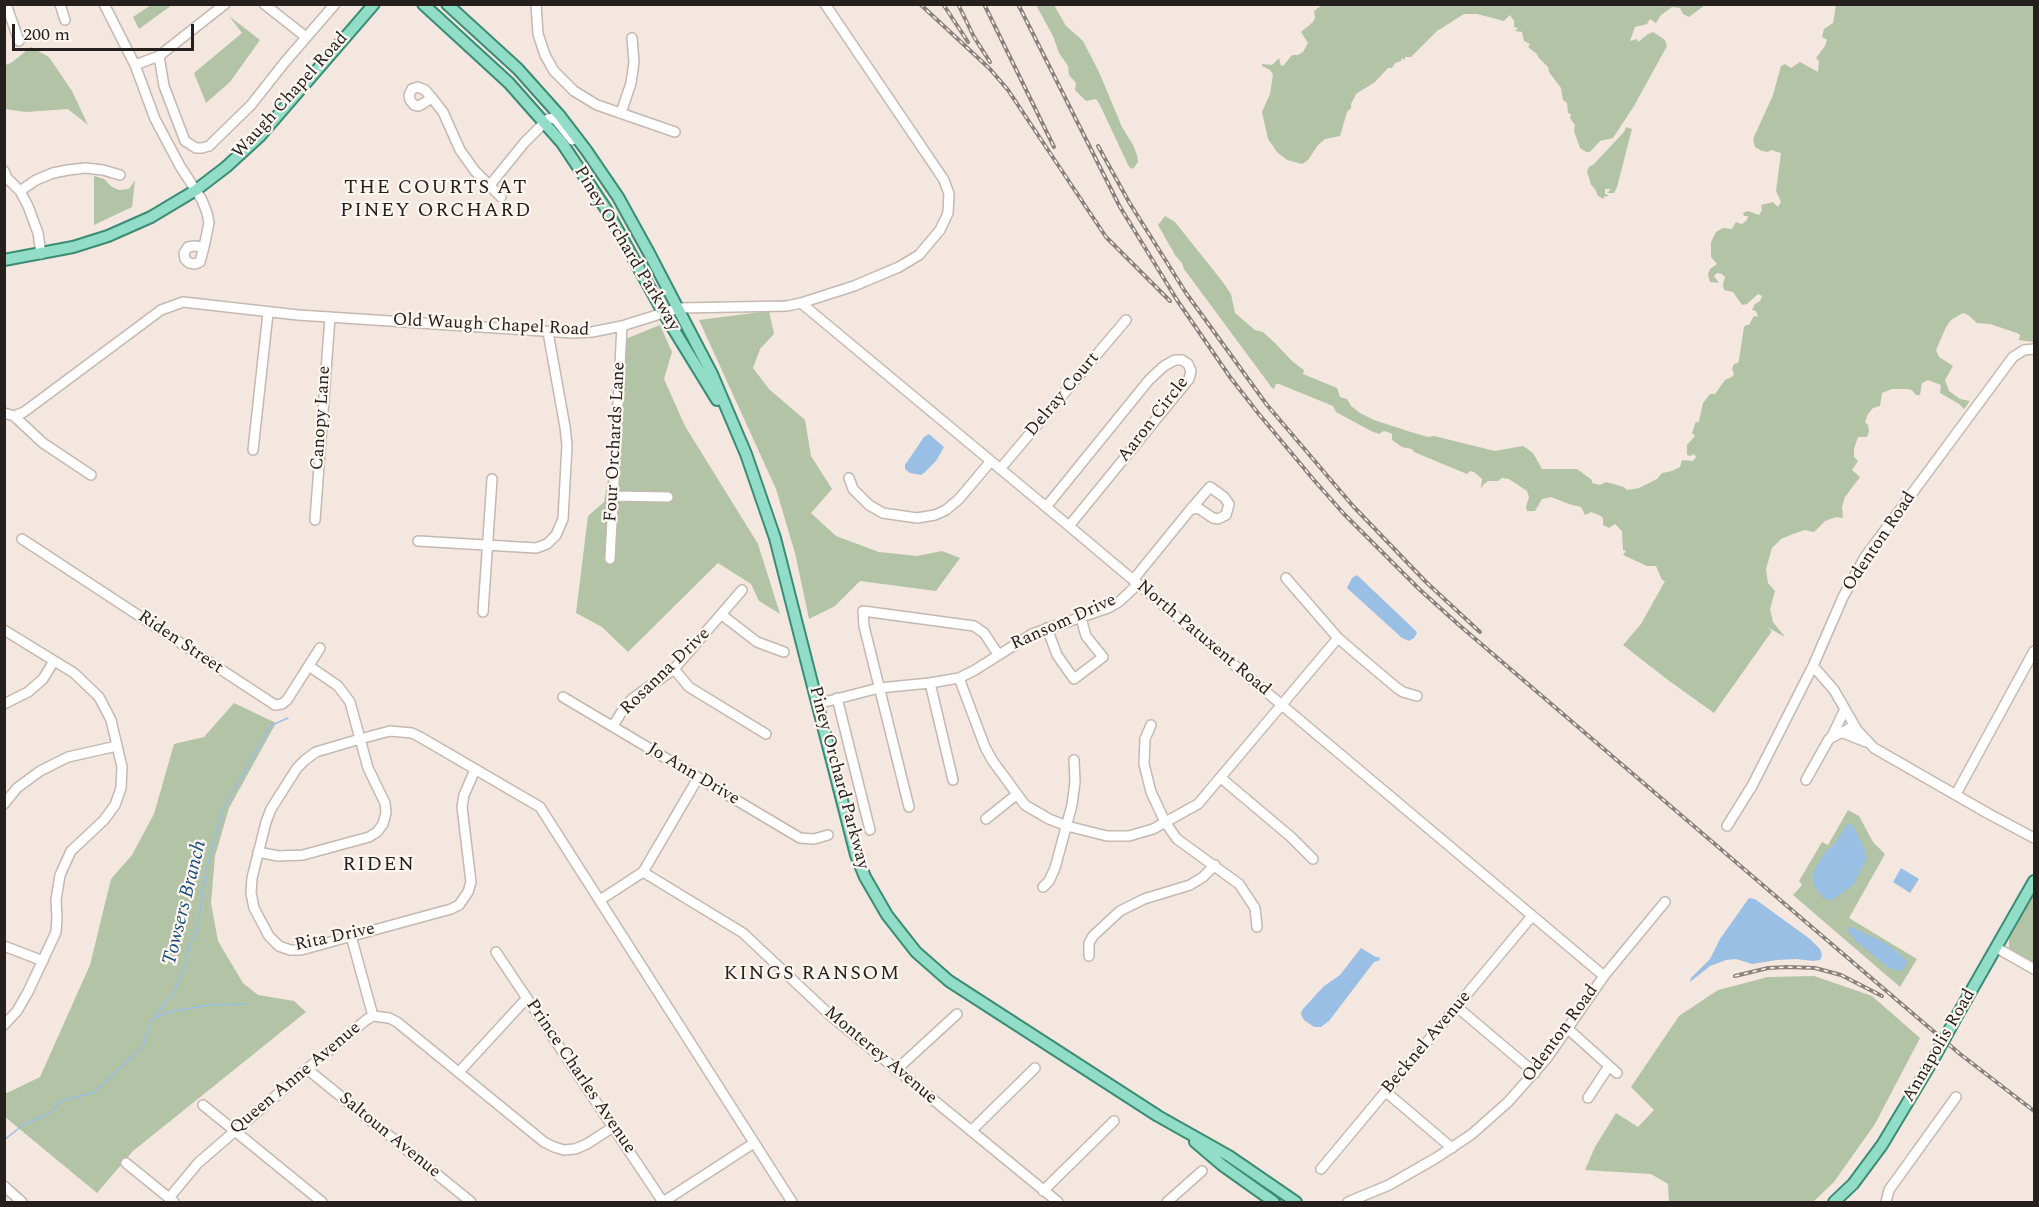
<!DOCTYPE html>
<style>
body{margin:0}
#map{position:relative;width:2039px;height:1207px;overflow:hidden;background:#f4e7df;font-family:Spectral,serif}
canvas{display:block}
.frame{position:absolute;inset:0;border:6px solid #25201e;pointer-events:none}
.scale{position:absolute;left:12px;top:24px;width:182px;height:27px;box-sizing:border-box;border:3px solid #25201e;border-top:0;padding-left:8px;font-size:18px;line-height:21px;white-space:nowrap;color:#25201e;-webkit-text-stroke:4px #fef6f1;paint-order:stroke}
</style>
<div id="map">
<canvas width="2039" height="1207"></canvas>
<div class="frame"></div>
<div class="scale">200 m</div>
</div>
<script>
const c = document.querySelector('canvas').getContext('2d');
c.lineJoin = 'round';
function paint(path, color) { c.fillStyle = color; c.fill(path, 'evenodd'); }
const shape = rows => new Path2D(rows.map(r => 'M' + r).join(''));
function trace(path, color, width, dash) { c.strokeStyle = color; c.lineWidth = width; c.lineCap = dash ? 'butt' : 'round'; c.setLineDash(dash || []); c.stroke(path); }
function write(font, color, halo, rows, align = 'center') {
  c.font = font + ' Spectral,serif'; c.lineWidth = 4.5; c.setLineDash([]); c.textBaseline = 'middle'; c.strokeStyle = halo; c.fillStyle = color; for (const [text, x, y, turn = 0] of rows) {
    c.save(); c.translate(x, y); c.rotate((+turn || 0) * Math.PI / 180); c.textAlign = isNaN(turn) ? turn : align; if (halo) c.strokeText(text, 0, 0); c.fillText(text, 0, 0); c.restore();
  }
}
paint(shape([
 [151,5,172,5,139,29,133,17],
 [1036,5,1054,5,1066,26,1083,41,1099,72,1122,127,1133,145,1137,155,1138,162,1133,169,1129,167,1099,103,1096,99,1086,101,1075,90,1076,83,1069,75,1068,66,1059,53,1053,36],
 [1322,5,1322,4,1705,5,1689,17,1683,14,1680,8,1672,7,1661,15,1656,23,1650,19,1647,24,1635,27,1630,41,1637,39,1638,42,1648,34,1653,32,1665,40,1667,46,1634,106,1613,138,1600,141,1590,152,1586,152,1580,148,1574,131,1575,125,1570,118,1571,114,1568,113,1567,103,1563,100,1561,88,1549,72,1548,67,1538,57,1537,54,1528,47,1530,44,1524,41,1522,32,1515,31,1518,28,1514,27,1514,21,1510,15,1504,21,1477,14,1464,14,1437,31,1411,57,1405,57,1405,60,1402,58,1401,61,1395,63,1392,68,1388,68,1375,82,1356,94,1351,104,1351,108,1347,112,1340,136,1325,139,1318,145,1308,160,1302,164,1287,160,1277,152,1268,139,1262,112,1270,94,1273,75,1270,70,1262,66,1262,64,1272,65,1279,58,1281,66,1284,65,1292,55,1298,55,1303,52,1308,43,1301,32,1313,22,1315,18,1314,11],
 [1836,5,2034,5,2034,342,2019,340,2020,335,2017,333,1990,324,1977,323,1968,315,1963,313,1951,320,1946,327,1936,350,1939,357,1953,366,1945,380,1949,391,1960,399,1970,401,1964,409,1959,404,1940,393,1941,385,1928,380,1922,383,1920,395,1916,395,1912,390,1907,389,1892,389,1882,393,1880,406,1873,408,1868,414,1865,422,1868,425,1869,431,1867,437,1858,437,1854,449,1854,457,1858,461,1852,470,1860,477,1845,497,1842,507,1843,518,1836,517,1825,521,1814,532,1805,530,1793,534,1781,539,1772,548,1766,569,1768,583,1775,591,1770,609,1773,622,1785,637,1767,627,1772,631,1714,713,1668,680,1623,645,1641,624,1665,581,1662,580,1656,566,1647,566,1623,555,1626,551,1623,550,1622,531,1615,524,1609,528,1603,525,1603,518,1599,515,1591,512,1585,515,1581,507,1569,504,1551,497,1542,499,1535,511,1527,511,1526,507,1529,497,1527,491,1509,479,1502,478,1498,481,1488,481,1483,485,1481,489,1482,479,1474,472,1470,471,1467,474,1414,452,1412,449,1402,447,1392,440,1392,434,1390,433,1384,431,1379,434,1371,431,1336,412,1333,406,1279,384,1276,384,1274,389,1272,388,1184,269,1182,263,1175,255,1158,225,1165,216,1175,222,1222,281,1231,294,1235,313,1255,330,1263,332,1275,343,1293,362,1304,370,1303,374,1337,388,1340,397,1347,399,1351,406,1360,413,1374,420,1414,433,1428,437,1434,436,1495,451,1523,446,1533,453,1542,469,1577,469,1592,480,1592,483,1600,485,1606,482,1624,487,1627,490,1639,488,1657,479,1662,473,1672,471,1680,467,1682,460,1693,461,1696,457,1694,454,1690,456,1687,455,1687,445,1695,436,1692,433,1696,421,1697,423,1699,421,1703,403,1710,394,1715,394,1725,380,1732,377,1734,374,1732,369,1734,364,1738,363,1739,360,1744,327,1746,325,1749,325,1754,316,1758,317,1756,311,1752,310,1755,304,1760,301,1762,296,1758,294,1747,304,1742,305,1733,292,1724,290,1723,285,1725,277,1722,274,1717,273,1714,276,1719,283,1710,282,1708,274,1710,269,1717,264,1711,257,1711,242,1716,232,1723,228,1732,229,1736,222,1742,224,1747,220,1748,216,1744,216,1743,213,1748,211,1759,215,1762,210,1761,205,1773,202,1778,207,1781,202,1776,191,1781,153,1771,150,1768,152,1762,151,1755,147,1753,139,1773,95,1781,66,1785,64,1791,68,1800,62,1818,72,1819,61,1816,58,1825,46,1827,40,1822,37,1824,29,1833,23],
 [229,16,260,40,230,82,206,103,194,73,242,33],
 [31,47,49,57,72,91,88,125,68,109,26,112,5,109,5,65,11,63],
 [1626,127,1632,129,1617,187,1614,193,1607,193,1611,189,1605,189,1605,194,1608,195,1607,197,1604,196,1604,199,1598,196,1595,189,1591,185,1587,171,1589,167,1594,164,1624,132],
 [94,176,104,179,112,187,119,190,129,189,135,180,132,207,94,225],
 [769,311,774,334,760,349,753,368,769,389,805,420,811,456,832,489,811,513,836,536,879,552,917,556,942,551,960,558,936,591,860,581,835,606,809,619,795,553,776,489,699,320],
 [660,325,672,352,664,379,685,426,758,544,780,614,759,601,751,584,718,563,628,652,602,627,576,613,588,516,604,502,618,425,623,340],
 [234,703,276,723,229,808,215,856,211,903,218,941,243,983,258,995,294,1001,306,1012,133,1151,97,1193,5,1117,4,1092,7,1093,40,1077,90,965,111,879,132,855,154,814,174,744,204,737],
 [1848,810,1859,816,1873,842,1885,854,1849,918,1917,959,1900,987,1793,895,1802,885,1799,881,1822,842,1828,845],
 [2034,893,2034,965,2015,955,2009,948,2009,938],
 [1814,976,1872,996,1920,1038,1875,1124,1834,1182,1813,1202,1669,1202,1668,1184,1651,1174,1585,1170,1595,1147,1616,1113,1638,1127,1654,1110,1631,1087,1679,1016,1718,990,1768,977]
]), '#b3c3a6');
paint(shape([
 [929,434,944,447,936,461,924,473,921,475,910,473,905,469,905,465,924,437],
 [1357,575,1416,631,1417,633,1414,638,1409,641,1402,638,1347,588,1352,578],
 [1852,824,1864,847,1867,858,1853,885,1832,900,1823,898,1815,887,1812,874,1826,851,1832,847,1847,825],
 [1901,868,1919,879,1910,893,1893,882],
 [1749,898,1755,899,1810,939,1820,949,1822,955,1820,960,1813,961,1796,959,1777,960,1752,964,1736,959,1726,960,1710,966,1690,982,1691,978,1710,959,1720,939],
 [1849,926,1887,944,1903,957,1907,961,1905,967,1901,971,1889,968,1856,941,1848,931],
 [1361,948,1376,957,1379,957,1380,960,1374,962,1329,1021,1321,1027,1314,1027,1304,1020,1301,1014,1302,1010,1324,986,1340,975]
]), '#9abfe5');
trace(shape([
 [155,1017,174,1011,208,1005,246,1004],
 [4,1140,23,1125,50,1113,58,1103,67,1099,93,1093,143,1047,147,1031,154,1017,175,991,178,981,185,967,189,946,196,933,199,919,206,870,223,810,270,726,288,718]
]), '#9abfe5', 1.5);
const minor = shape([
 [6,4,19,41],
 [60,4,65,20],
 [104,4,135,65,155,119,180,166,202,200,207,213,209,223,204,247,194,246,188,247,184,253,185,259,189,263,195,264,200,262,204,247],
 [264,4,306,37],
 [536,4,538,34,545,55,554,71,574,91,597,105,675,132],
 [159,56,164,86,185,141,196,148,202,148,209,146,251,105,285,62,335,4],
 [135,65,159,56,225,4],
 [432,98,425,90,418,87,412,89,409,95,410,100,414,105,419,106,432,98,443,112,460,150,475,171,501,197],
 [621,113,631,83,634,62,632,38],
 [4,171,7,178,20,191,28,206,38,233,41,254],
 [490,185,525,142,548,119,552,118,556,120,572,140],
 [20,191,36,180,53,173,68,170,85,168,103,170,120,175],
 [801,303,1069,526,1604,976],
 [4,413,14,416,24,412,161,310,183,302,298,315,573,333,592,332,622,326,679,308,787,306,801,303,854,286,899,267,919,255,940,230,948,213,949,194,944,180,825,4],
 [14,416,43,443,91,475],
 [253,450,268,313],
 [1000,469,1126,320],
 [849,478,853,489,869,505,883,513,917,518,935,515,946,510,959,499,991,461],
 [613,496,668,497],
 [1046,507,1149,380,1164,366,1175,360,1182,360,1188,364,1191,371,1189,379,1069,526],
 [315,520,330,317],
 [22,539,275,705,282,704,287,700,320,648],
 [418,541,536,548,547,544,556,535,563,519,567,445,565,427,548,332],
 [610,559,622,326],
 [1286,578,1338,638,1359,656,1397,688,1403,692,1417,696],
 [1133,580,1190,510,1198,508,1213,518,1218,519,1226,515,1229,504,1224,497,1210,487,1190,510],
 [483,612,492,479],
 [722,615,757,642,784,652],
 [1047,628,1057,655,1074,679,1103,657,1086,636,1081,618],
 [4,630,74,673,99,697,111,720,122,767,121,788,115,805,104,820,71,851,60,875,56,900,57,918,56,932,28,992,17,1011,4,1025],
 [1813,666,1834,690,1857,730,1874,748,1989,814,2034,838],
 [674,669,689,687,766,734],
 [959,678,985,747,992,760,1025,805,1049,819,1067,826,1107,836,1129,836,1153,829,1198,804,1338,638],
 [930,683,953,780],
 [563,697,800,838,814,839,828,835],
 [837,698,870,830],
 [4,704,28,692,43,679,54,661],
 [817,704,879,688,930,683,959,678,975,670,1032,634,1108,608,1120,601,1138,584],
 [1151,725,1145,739,1144,764,1151,792,1165,822,1177,839,1239,884,1255,908,1257,927],
 [613,726,624,708,632,699,674,669,742,590],
 [1841,732,1866,742],
 [1832,736,1845,709],
 [475,770,464,795,462,807,471,882,468,892,459,905,451,909,301,950,290,950,279,946,269,936,254,908,251,893,252,878,266,822,271,809,297,768,305,760,316,752,360,739,390,731,412,733,420,737,540,807,792,1202],
 [1221,778,1291,837,1313,859],
 [1806,780,1829,739,1854,726],
 [1956,794,2034,651],
 [4,804,17,788,40,771,68,757,117,746],
 [909,807,864,626,863,611,974,626,984,633,998,654],
 [986,819,1016,795],
 [1727,826,1752,786,1813,666,1843,597,1865,557,2013,357,2024,350,2034,349],
 [258,852,278,856,303,855,369,837,377,832,383,824,386,813,385,803,368,768,350,702,338,686,309,666],
 [643,872,743,933,830,1015,1058,1202],
 [1043,887,1049,881,1055,868,1072,805,1075,782,1074,760],
 [600,900,643,872,698,778],
 [351,936,373,1016],
 [4,946,43,961],
 [1997,948,2034,969],
 [496,952,663,1202],
 [1089,956,1089,943,1093,936,1120,911,1144,899,1190,885,1203,877,1215,865],
 [1457,1007,1535,1073],
 [1567,1028,1617,1073],
 [307,1069,471,1202],
 [896,1070,957,1014],
 [459,1072,527,998],
 [1386,1092,1452,1148],
 [1588,1098,1609,1066],
 [203,1105,322,1202],
 [971,1131,1035,1068],
 [126,1163,174,1202],
 [1321,1169,1532,916],
 [4,1186,22,1202],
 [1043,1191,1114,1121],
 [169,1198,198,1163,307,1069,366,1020,373,1016,389,1018,397,1022,544,1142,554,1147,564,1150,575,1149,587,1144,613,1127],
 [663,1202,754,1143],
 [1167,1202,1202,1171],
 [1348,1202,1389,1185,1436,1158,1472,1134,1508,1102,1547,1058,1604,976,1665,902],
 [1886,1202,1889,1190,1956,1097]
]);
const major = shape([
 [423,4,509,83,562,143,606,209,663,312,717,400],
 [447,4,518,69,560,116,586,150,618,197,649,253,712,374,746,454,775,538,856,855,865,877,887,915,916,952,949,981,1158,1116,1229,1156,1296,1202],
 [4,260,73,247,108,236,151,217,196,190,226,167,260,136,374,4],
 [1958,1014,2034,881],
 [1195,1142,1222,1165,1274,1202],
 [1834,1202,1853,1184,1882,1145,1933,1060]
]);
trace(minor, '#c4b8b0', 12);
trace(major, '#3b8c75', 14);
trace(minor, '#fff', 9);
trace(major, '#91ddc8', 10);
const rail = shape([
 [920,4,990,69,1008,90,1106,237,1170,301],
 [943,4,968,42],
 [958,4,974,37,990,62],
 [984,4,1054,147],
 [1018,4,1120,207,1177,300,1230,377,1258,413,1313,479,1344,514,1419,589,1459,625,1960,1054,2034,1111],
 [1098,146,1129,202,1186,293,1267,405,1353,506,1426,582,1480,632],
 [1735,976,1768,968,1788,967,1815,968,1841,975,1882,996]
]);
trace(rail, '#8a817c', 4);
trace(rail, '#fef6f1', 1.5, [4.5]);
const majorBridge = shape([
 [1933,1060,1958,1014]
]);
trace(majorBridge, '#3b8c75', 14, []);
trace(majorBridge, '#91ddc8', 10);
write('18px', '#25201e', '#fef6f1', [
 ["Waugh Chapel Road",291,96,-48],
 ["Piney Orchard Parkway",626,249,59],
 ["Old Waugh Chapel Road",491,326,3],
 ["Delray Court",1063,395,-50],
 ["Canopy Lane",322,418,-86],
 ["Aaron Circle",1154,420,-52],
 ["Four Orchards Lane",616,442,-87],
 ["Odenton Road",1880,542,-56],
 ["Ransom Drive",1064,623,-24],
 ["North Patuxent Road",1203,639,40],
 ["Riden Street",180,643,34],
 ["Rosanna Drive",666,672,-44],
 ["Jo Ann Drive",693,775,31],
 ["Piney Orchard Parkway",838,778,75],
 ["Rita Drive",335,938,-12],
 ["Odenton Road",1561,1034,-54],
 ["Becknel Avenue",1427,1043,-50],
 ["Annapolis Road",1940,1046,-60],
 ["Monterey Avenue",880,1056,40],
 ["Prince Charles Avenue",580,1077,56],
 ["Queen Anne Avenue",296,1079,-40],
 ["Saltoun Avenue",389,1136,39]
]);
c.letterSpacing = '1.5px';
write('20px', '#25201e', '#fef6f1', [
 ["THE COURTS AT",436,189],
 ["PINEY ORCHARD",436,212],
 ["RIDEN",379,866],
 ["KINGS RANSOM",812,975]
]);
c.letterSpacing = '0px';
write('italic 20px', '#154c7b', '#fef6f1', [
 ["Towsers Branch",186,903,-76]
]);
</script>
